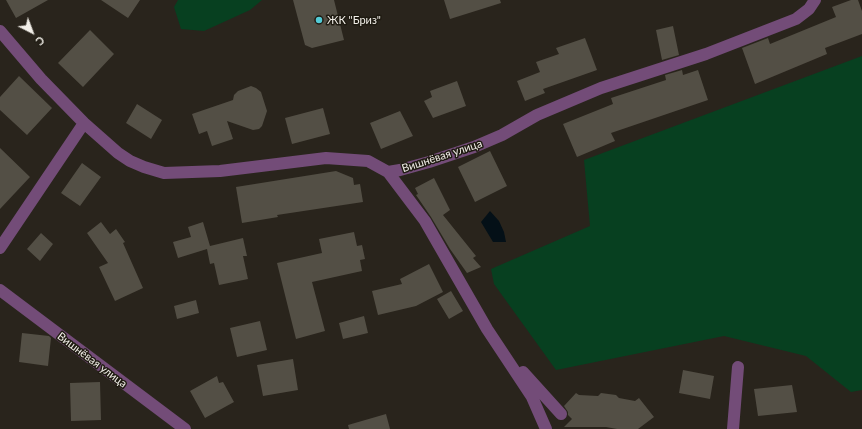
<!DOCTYPE html>
<meta charset="utf-8">
<style>
body{margin:0}
#map{position:relative;width:862px;height:429px;overflow:hidden;background:#29241c;font-family:Lato,sans-serif}
canvas{display:block}
.north{position:absolute;left:12px;top:12px;width:40px;height:40px;-webkit-text-stroke:3px #1f1b12;paint-order:stroke;rotate:138deg;font-size:11px;font-weight:700;line-height:16px;text-align:center;color:#f2efe9}
.north::after{content:'';display:block;margin:auto;width:14px;height:18px;background:#f2efe9;clip-path:polygon(50% 0,100% 100%,50% 72%,0 100%)}
</style>
<div id="map">
<canvas width="862" height="429"></canvas>
<div class="north">С</div>
</div>
<script>
const c = document.querySelector('canvas').getContext('2d');
c.lineJoin = 'round';
function paint(path, color) { c.fillStyle = color; c.fill(path, 'evenodd'); }
const shape = rows => new Path2D(rows.map(r => 'M' + r).join(''));
function trace(path, color, width, dash) { c.strokeStyle = color; c.lineWidth = width; c.lineCap = dash ? 'butt' : 'round'; c.setLineDash(dash || []); c.stroke(path); }
function write(font, color, halo, rows, align = 'center') {
  c.font = font + ' Lato,sans-serif'; c.lineWidth = 3; c.setLineDash([]); c.textBaseline = 'middle'; c.strokeStyle = halo; c.fillStyle = color; for (const [text, x, y, turn = 0] of rows) {
    c.save(); c.translate(x, y); c.rotate((+turn || 0) * Math.PI / 180); c.textAlign = isNaN(turn) ? turn : align; if (halo) c.strokeText(text, 0, 0); c.fillText(text, 0, 0); c.restore();
  }
}
paint(shape([
 [178,0,262,0,250,10,204,31,181,29,174,7],
 [862,56,862,390,851,392,806,356,724,336,556,370,494,284,491,269,590,226,584,160]
]), '#074020');
paint(shape([
 [490,211,499,221,504,232,506,242,493,242,481,222]
]), '#041017');
paint(shape([
 [6,0,48,0,16,18],
 [101,0,140,0,128,18],
 [293,0,334,0,344,40,312,48,305,45],
 [444,0,500,0,501,3,450,19],
 [851,0,858,0,862,11,862,34,825,48,827,54,755,84,742,48,768,38,770,44,836,17,832,7],
 [673,26,679,55,662,60,656,30],
 [90,30,114,54,83,87,58,63],
 [585,38,597,70,543,89,545,93,525,101,517,81,540,72,536,62,559,54,556,48],
 [682,70,683,75,698,70,708,100,611,133,615,141,577,157,563,124,613,104,611,98,666,80,665,75],
 [19,76,52,108,27,135,0,110,0,97],
 [457,81,466,106,433,118,424,101,432,97,430,91],
 [251,86,256,88,261,92,267,111,262,126,259,129,253,130,227,121,233,139,212,146,207,131,199,134,192,114,233,100,234,95,238,91],
 [137,104,162,120,151,139,126,123],
 [323,108,330,134,292,144,285,118],
 [400,111,413,136,381,149,370,123],
 [0,148,30,177,0,209],
 [490,151,507,186,475,202,458,167],
 [82,163,101,177,80,206,61,193],
 [336,171,353,178,354,185,360,184,363,202,277,215,278,217,242,223,236,187],
 [434,178,450,210,443,215,476,256,473,258,481,267,467,273,450,249,431,217,416,195,418,194,415,188],
 [101,222,110,234,116,229,125,242,123,243,143,288,115,301,99,267,108,263,87,233],
 [203,222,210,246,243,238,247,256,243,256,248,279,219,285,214,263,210,264,207,249,178,258,173,242,191,237,188,227],
 [354,232,357,246,362,245,365,259,360,260,362,271,312,282,325,331,296,339,277,263,322,253,319,239],
 [41,233,53,244,40,261,27,249],
 [429,264,443,292,416,306,378,315,372,291,402,284,400,279],
 [451,291,463,311,449,319,437,299],
 [196,300,199,313,177,319,174,306],
 [364,316,368,333,343,339,339,323],
 [260,321,267,350,237,357,230,328],
 [22,333,49,336,51,338,48,366,19,362],
 [293,359,298,390,263,396,257,365],
 [683,370,714,376,710,399,679,393],
 [217,376,219,383,223,382,234,402,205,418,190,391],
 [100,382,101,420,71,421,70,383],
 [792,385,797,412,758,416,754,389],
 [576,393,579,395,598,396,601,393,616,395,619,398,635,401,639,398,654,417,638,429,617,429,606,427,564,427,572,419,568,415,568,412,564,406],
 [386,414,390,429,349,429,348,425]
]), '#534f45');
trace(shape([
 [0,31,41,79,84,123,118,153,130,161,144,167,164,173,220,171,326,158,368,161,388,172,400,170,429,162,474,147,502,135,537,115,601,88,706,54,796,19,809,9,815,0],
 [388,172,425,221,487,329,532,397,546,429],
 [0,248,84,123],
 [0,290,185,429],
 [523,372,561,414],
 [733,429,738,367]
]), '#734c78', 12);
for (const [x, y, r, color] of [
 [319,20,4,"#52cbd7"]
]) { const dot = new Path2D(); dot.arc(x, y, r, 0, 2 * Math.PI); c.fillStyle = color; c.fill(dot); trace(dot, '#1f1b12', 1.5); }
write('11px', '#f2efe9', '#1f1b12', [
 ["ЖК \"Бриз\"",327,20]
], 'left');
write('11px', '#f2efe9', '#1f1b12', [
 ["Вишнёвая улица",442,156,-18],
 ["Вишнёвая улица",92,360,37]
]);
</script>
